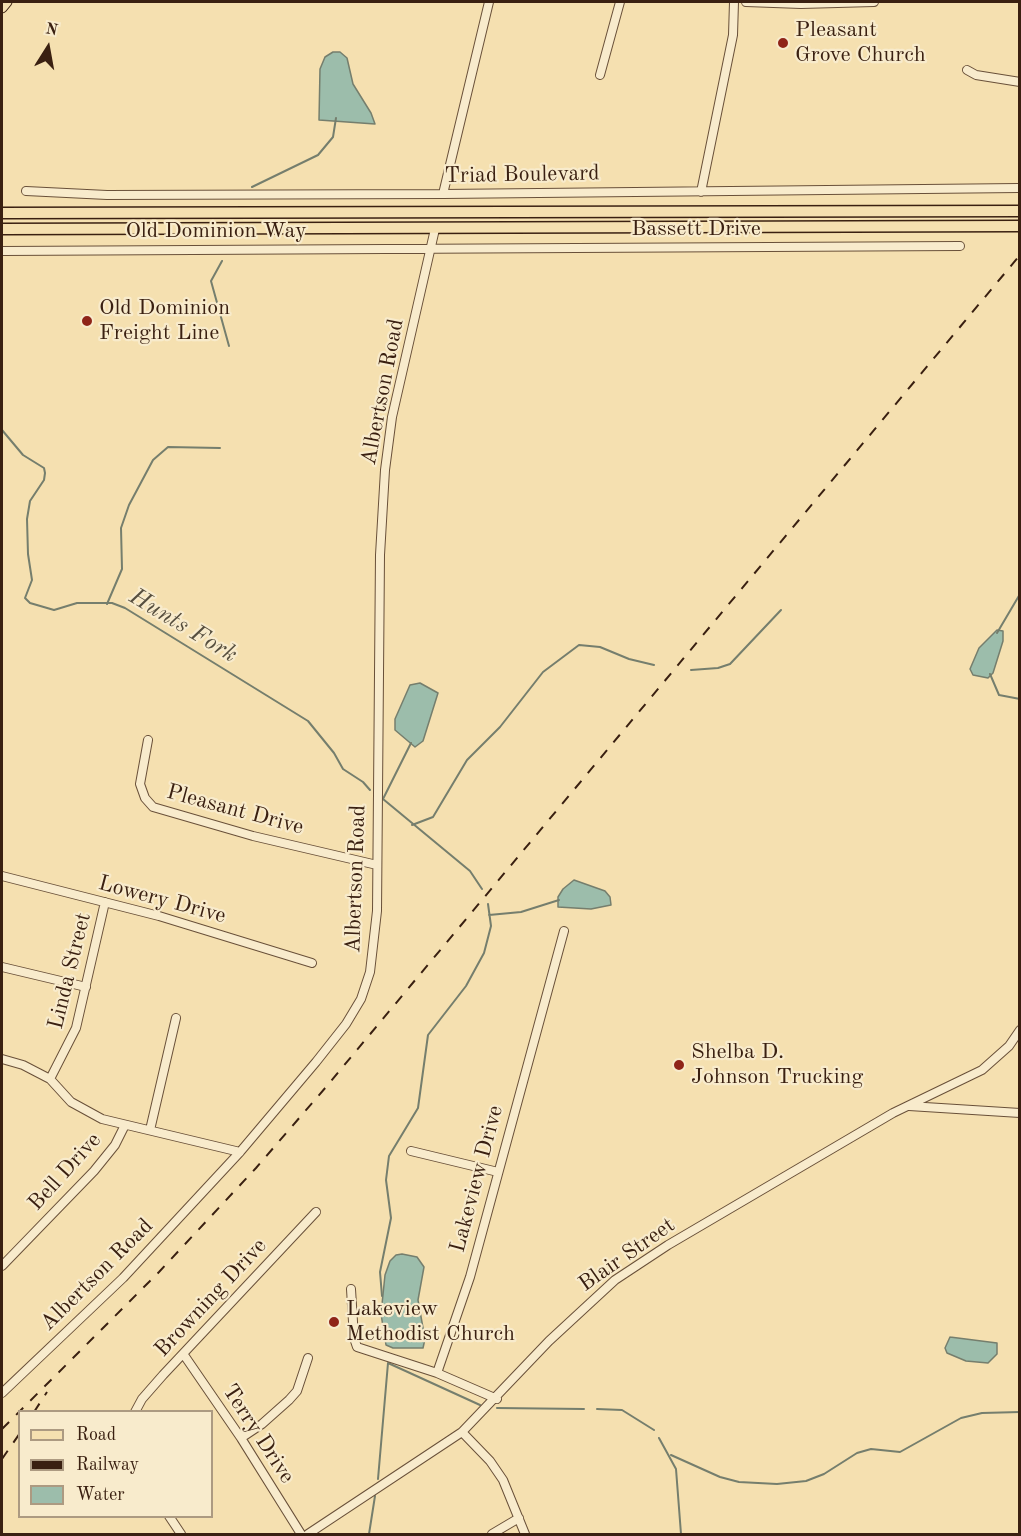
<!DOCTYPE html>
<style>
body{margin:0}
#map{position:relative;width:1021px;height:1536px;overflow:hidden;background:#f5e0b0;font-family:"Old Standard TT",serif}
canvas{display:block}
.frame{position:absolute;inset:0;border:3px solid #3a2011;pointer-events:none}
.legend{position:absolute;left:18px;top:1410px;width:195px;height:108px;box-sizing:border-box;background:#f8ebcc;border:2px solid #ac9a81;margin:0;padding:8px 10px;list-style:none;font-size:18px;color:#3a2011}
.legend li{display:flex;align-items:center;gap:12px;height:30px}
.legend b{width:30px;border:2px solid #ac9a81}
.north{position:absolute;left:18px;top:18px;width:60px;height:60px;-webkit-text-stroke:4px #f8ebcc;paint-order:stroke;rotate:11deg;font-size:16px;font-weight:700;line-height:24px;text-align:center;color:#3a2011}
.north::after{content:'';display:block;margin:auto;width:21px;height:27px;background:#3a2011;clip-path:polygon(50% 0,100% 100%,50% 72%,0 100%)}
</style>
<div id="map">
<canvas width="1021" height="1536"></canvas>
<div class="frame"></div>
<ul class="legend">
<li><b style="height:8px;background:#f5e0b0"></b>Road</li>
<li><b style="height:8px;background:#3a2011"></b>Railway</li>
<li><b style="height:16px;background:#9cbdab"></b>Water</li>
</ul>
<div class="north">N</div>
</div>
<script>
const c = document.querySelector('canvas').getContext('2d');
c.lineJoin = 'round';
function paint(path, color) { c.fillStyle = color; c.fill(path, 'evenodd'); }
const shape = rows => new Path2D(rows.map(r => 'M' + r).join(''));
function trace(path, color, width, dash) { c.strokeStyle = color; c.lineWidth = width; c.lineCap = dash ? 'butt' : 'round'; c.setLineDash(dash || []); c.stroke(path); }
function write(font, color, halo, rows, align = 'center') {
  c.font = font + ' "Old Standard TT",serif'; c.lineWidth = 4.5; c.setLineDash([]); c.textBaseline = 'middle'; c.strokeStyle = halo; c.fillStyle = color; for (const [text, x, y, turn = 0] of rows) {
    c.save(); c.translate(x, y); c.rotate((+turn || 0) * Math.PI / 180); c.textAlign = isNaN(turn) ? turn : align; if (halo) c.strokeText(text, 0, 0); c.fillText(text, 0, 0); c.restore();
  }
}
const water = shape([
 [333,52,340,52,347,58,353,84,371,113,375,124,319,120,320,69,325,57,333,52],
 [997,630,1003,631,1003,641,993,673,988,678,973,675,970,669,979,648,997,630],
 [420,683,438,693,423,741,415,747,395,730,395,719,410,685,420,683],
 [574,880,605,891,610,897,611,905,591,909,558,907,558,897,563,889,574,880],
 [402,1254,417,1257,424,1267,418,1300,425,1339,423,1348,393,1348,386,1345,381,1314,385,1275,390,1261,396,1255,402,1254],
 [950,1337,997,1343,997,1354,988,1363,966,1361,947,1353,945,1348,950,1337]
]);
paint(water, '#9cbdab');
trace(water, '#757e6d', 1.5);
trace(shape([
 [252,187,318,155,333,137,336,118],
 [222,261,211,281,229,346],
 [2,430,23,455,44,468,45,473,44,480,30,501,27,519,28,554,32,580,25,598,30,603,54,610,77,603,112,603,125,608,308,721,334,753,343,769,363,782,370,790],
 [107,604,122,569,121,528,129,505,153,460,168,447,220,448],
 [997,633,1020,594],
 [691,670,718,668,730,664,781,610],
 [990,674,999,695,1020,699],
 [411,743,383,799,470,871,482,889],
 [412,825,433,817,467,760,500,727,543,672,579,645,600,647,629,659,654,665],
 [489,915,521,912,559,900],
 [382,1296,380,1272,391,1218,386,1180,389,1156,418,1108,428,1035,466,986,484,953,491,926,488,904],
 [497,1408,584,1409],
 [597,1409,622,1410,654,1430],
 [659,1438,676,1469,681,1534],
 [671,1455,720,1477,739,1482,777,1484,806,1481,824,1474,857,1453,871,1449,900,1452,961,1418,982,1413,1020,1412],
 [378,1479,388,1363,480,1405],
 [369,1534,375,1496]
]), '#757e6d', 2);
const minor = shape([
 [746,2,801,4,874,2],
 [967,70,976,75,1020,82],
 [600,75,620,2],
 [26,191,107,195,443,194,1019,188],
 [701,192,733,35,734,2],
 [443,194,489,2],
 [2,251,960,246],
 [148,740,140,784,145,798,153,807,253,836,377,865],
 [2,876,159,916,312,963],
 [2,967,86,987],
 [2,1059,23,1065,50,1079,71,1102,102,1119,240,1152],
 [50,1079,76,1028,105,902],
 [909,1106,1020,1113],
 [150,1130,176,1018],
 [411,1151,498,1172],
 [2,1266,94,1171,115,1145,125,1125],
 [351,1289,354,1338,357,1347,437,1373,497,1399],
 [184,1355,241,1438,301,1534],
 [437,1373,470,1277,564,931],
 [2,1393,123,1278,240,1152,316,1062,346,1024,361,999,370,972,377,911,380,555,385,470,392,417,435,229],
 [135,1412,142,1399,163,1375,316,1212],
 [462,1432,490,1461,503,1480,525,1534],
 [241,1438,262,1424,289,1400,297,1391,308,1358],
 [169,1516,181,1534],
 [308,1534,462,1432,549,1341,615,1280,668,1245,893,1113,982,1070,1009,1046,1020,1030],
 [492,1534,519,1518]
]);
const major = shape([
 [2,8,7,2]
]);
const highway = shape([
 [2,213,1020,211],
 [2,229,1020,226]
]);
trace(minor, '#695039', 10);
trace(major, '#3a2011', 11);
trace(highway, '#3a2011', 13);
trace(minor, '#f8ebcc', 8);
trace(major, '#f5e0b0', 9);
trace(highway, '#f5e0b0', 10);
trace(shape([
 [34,1412,47,1392],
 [2,1429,159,1272,256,1168,326,1087,1020,255],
 [2,1459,20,1433]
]), '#3a2011', 2, [10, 10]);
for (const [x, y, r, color] of [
 [783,43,6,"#8f2418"],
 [87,321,6,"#8f2418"],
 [679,1065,6,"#8f2418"],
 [334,1322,6,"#8f2418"]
]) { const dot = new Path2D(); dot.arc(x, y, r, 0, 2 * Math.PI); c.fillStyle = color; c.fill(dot); trace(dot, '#f8ebcc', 2); }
write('22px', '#3a2011', '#f8ebcc', [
 ["Pleasant",795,30],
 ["Grove Church",795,55],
 ["Old Dominion",99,308],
 ["Freight Line",99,333],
 ["Shelba D.",691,1052],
 ["Johnson Trucking",691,1077],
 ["Lakeview",346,1309],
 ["Methodist Church",346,1334]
], 'left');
write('22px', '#3a2011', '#f8ebcc', [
 ["Triad Boulevard",522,175,-1],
 ["Bassett Drive",696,229],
 ["Old Dominion Way",216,231],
 ["Albertson Road",383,392,-79],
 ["Pleasant Drive",235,810,15],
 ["Albertson Road",356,879,-88],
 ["Lowery Drive",162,900,15],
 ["Linda Street",70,971,-76],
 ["Bell Drive",65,1172,-48],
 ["Lakeview Drive",477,1179,-75],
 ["Blair Street",627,1255,-35],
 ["Albertson Road",97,1275,-45],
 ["Browning Drive",211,1298,-47],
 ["Terry Drive",258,1434,57]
]);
write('italic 24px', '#574f3f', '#f8ebcc', [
 ["Hunts Fork",183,626,31]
]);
</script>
